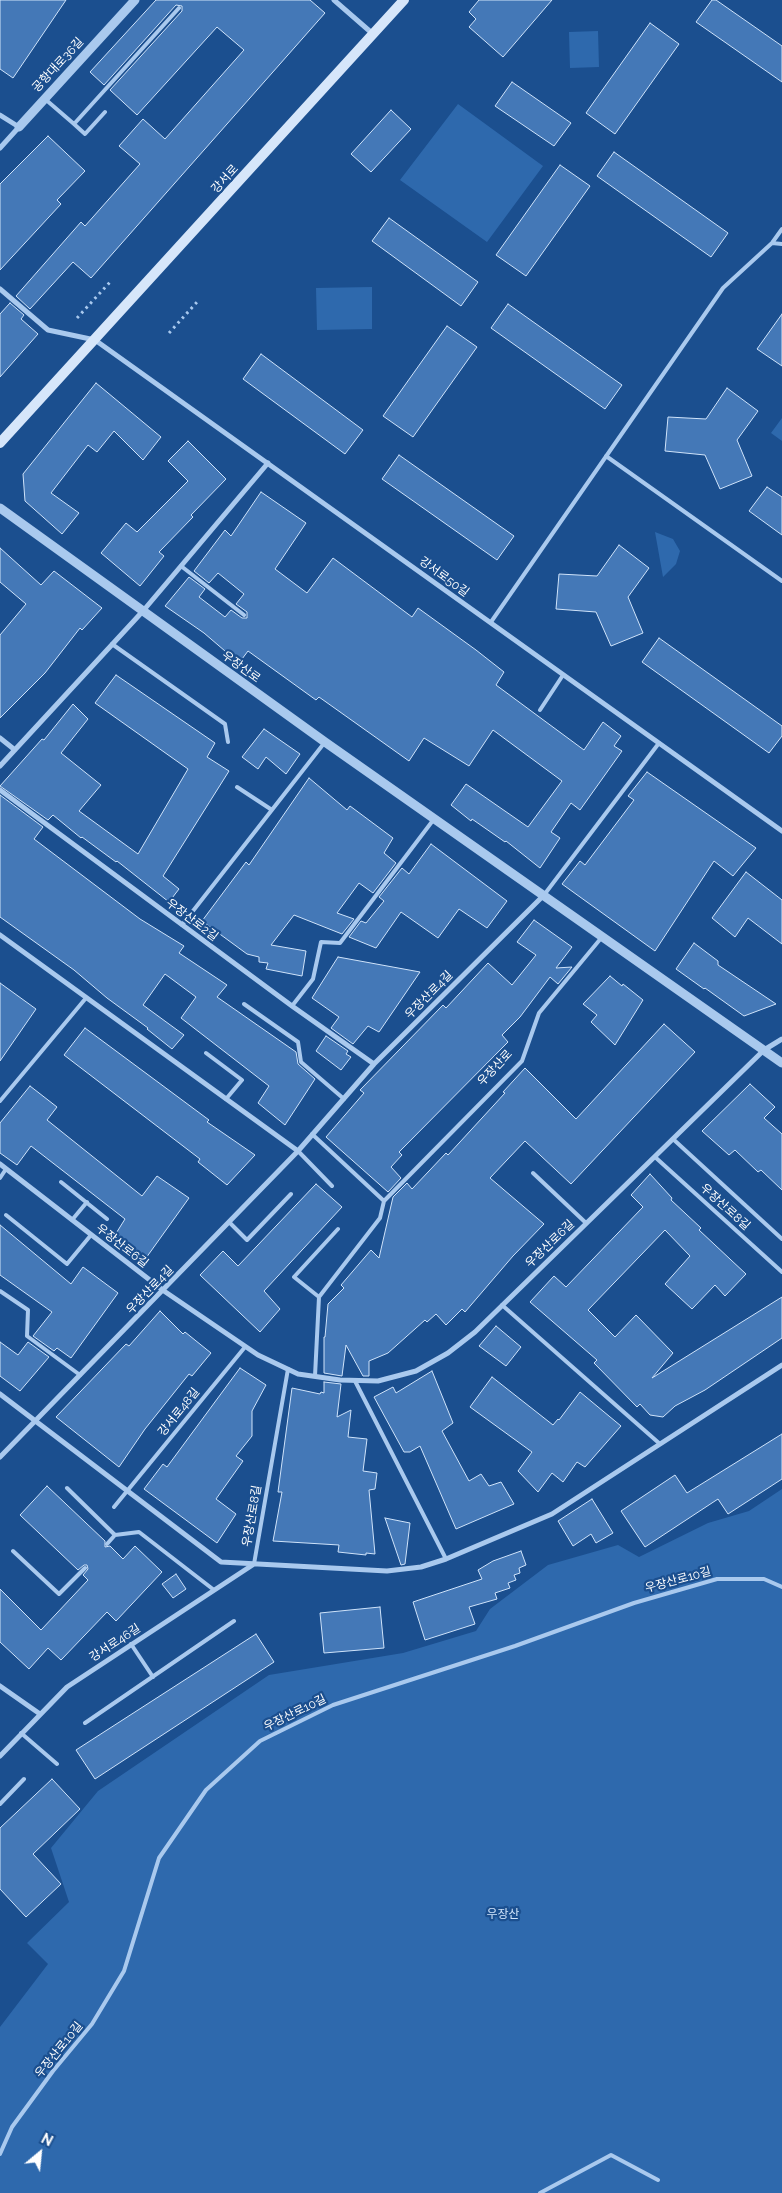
<!DOCTYPE html>
<meta charset="utf-8">
<style>
body{margin:0}
#map{position:relative;width:782px;height:2193px;overflow:hidden;background:#1b4f8f;font-family:Raleway,sans-serif}
canvas{display:block}
.north{position:absolute;left:15px;top:2128px;width:50px;height:50px;-webkit-text-stroke:4px #1b4f8f;paint-order:stroke;rotate:28deg;font-size:14px;font-weight:700;line-height:20px;text-align:center;color:#fff}
.north::after{content:'';display:block;margin:auto;width:18px;height:22px;background:#fff;clip-path:polygon(50% 0,100% 100%,50% 72%,0 100%)}
</style>
<div id="map">
<canvas width="782" height="2193"></canvas>
<div class="north">N</div>
</div>
<script>
const c = document.querySelector('canvas').getContext('2d');
c.lineJoin = 'round';
function paint(path, color) { c.fillStyle = color; c.fill(path, 'evenodd'); }
const shape = rows => new Path2D(rows.map(r => 'M' + r).join(''));
function trace(path, color, width, dash) { c.strokeStyle = color; c.lineWidth = width; c.lineCap = dash ? 'butt' : 'round'; c.setLineDash(dash || []); c.stroke(path); }
function write(font, color, halo, rows, align = 'center') {
  c.font = font + ' Raleway,"Noto Sans KR",sans-serif'; c.lineWidth = 4.5; c.setLineDash([]); c.textBaseline = 'middle'; c.strokeStyle = halo; c.fillStyle = color; for (const [text, x, y, turn = 0] of rows) {
    c.save(); c.translate(x, y); c.rotate((+turn || 0) * Math.PI / 180); c.textAlign = isNaN(turn) ? turn : align; if (halo) c.strokeText(text, 0, 0); c.fillText(text, 0, 0); c.restore();
  }
}
paint(shape([
 [598,31,599,67,570,68,569,32],
 [458,104,543,166,487,242,400,180],
 [372,287,372,329,317,330,316,288],
 [782,418,782,441,771,433],
 [655,532,673,539,680,551,676,564,663,577],
 [782,1489,782,2193,0,2193,0,2027,48,1964,27,1943,69,1902,51,1848,98,1791,269,1675,403,1653,476,1631,490,1609,548,1565,618,1545,639,1557,708,1523,749,1511]
]), '#2e69ad');
const building = shape([
 [0,0,66,0,13,78,0,69,0,0],
 [156,0,310,0,325,13,91,278,73,262,30,309,16,296,81,222,85,226,140,164,119,146,143,119,165,139,244,50,217,27,137,115,110,90,182,11,182,6,176,5,104,85,90,72,156,0],
 [479,0,552,0,503,57,469,27,476,19,469,12,479,0],
 [712,0,716,0,782,46,782,82,696,22,712,0],
 [650,23,679,44,615,134,586,113,650,23],
 [512,82,571,123,554,146,495,106,512,82],
 [391,110,411,129,371,172,351,154,391,110],
 [48,136,85,171,57,200,61,204,0,270,0,184,48,136],
 [614,152,728,233,711,257,597,176,614,152],
 [560,165,590,186,526,276,496,255,560,165],
 [389,218,478,282,461,306,372,241,389,218],
 [10,303,24,315,21,319,38,334,0,377,0,314,10,303],
 [508,304,622,385,605,409,491,328,508,304],
 [782,314,782,366,757,349,782,314],
 [447,326,477,347,413,437,383,416,447,326],
 [261,354,363,430,345,454,243,379,261,354],
 [96,383,161,437,143,460,114,431,97,452,88,445,51,493,79,513,62,534,25,501,23,474,96,383],
 [727,388,758,411,737,440,752,476,720,489,705,455,665,451,668,417,706,419,727,388],
 [188,441,226,479,191,515,193,517,159,552,164,556,140,586,101,553,126,523,137,532,188,481,168,461,188,441],
 [399,455,514,536,497,560,382,479,399,455],
 [767,487,782,497,782,535,749,511,767,487],
 [261,492,306,523,275,569,307,593,333,558,412,617,418,608,476,650,504,672,496,685,584,750,603,722,621,736,614,746,622,751,580,810,571,803,551,832,560,838,540,868,506,841,505,842,472,819,471,821,451,805,466,784,528,827,562,781,493,730,469,766,424,738,409,761,319,697,316,700,248,651,239,663,204,633,165,606,189,577,205,589,199,597,225,617,231,610,242,618,247,618,247,612,236,604,244,594,218,573,209,583,194,571,225,530,231,536,261,492],
 [619,545,649,568,628,597,643,633,611,646,596,612,556,609,559,574,597,576,619,545],
 [0,548,41,585,54,571,102,608,82,630,80,628,45,673,0,718,0,635,26,604,0,582,0,548],
 [659,638,782,726,782,736,769,753,642,662,659,638],
 [116,675,215,743,207,757,229,771,163,876,179,889,169,902,117,861,116,862,82,837,81,838,53,815,48,820,0,786,42,739,44,740,73,704,88,719,61,753,101,785,79,811,138,854,188,769,95,703,116,675],
 [264,729,300,754,286,774,266,757,258,769,242,757,264,729],
 [647,772,756,848,733,876,714,861,655,951,562,884,580,861,585,865,634,800,628,796,647,772],
 [309,778,347,810,350,806,393,838,384,853,396,863,373,893,359,883,337,913,354,919,342,934,294,915,271,945,306,951,302,976,266,969,268,963,259,962,259,957,247,954,202,921,246,862,249,865,309,778],
 [0,795,43,827,34,839,140,919,184,946,179,953,227,985,217,997,296,1052,298,1064,315,1079,285,1125,258,1103,269,1086,181,1018,196,997,165,974,143,1005,184,1035,172,1049,147,1029,148,1028,107,998,74,970,0,917,0,795],
 [431,844,507,901,487,928,459,909,438,938,401,912,376,948,349,937,361,921,366,923,384,901,379,897,402,868,409,874,431,844],
 [746,872,782,900,782,944,748,918,735,937,712,918,746,872],
 [534,920,572,947,556,968,572,967,558,984,550,977,520,1017,502,1035,508,1042,399,1152,402,1155,391,1167,401,1178,388,1192,326,1137,364,1093,360,1090,443,1005,446,1008,488,963,512,985,536,955,517,942,534,920],
 [694,943,718,961,718,965,776,1004,744,1016,705,988,704,989,676,969,694,943],
 [338,957,420,972,379,1032,368,1026,353,1044,331,1028,339,1017,312,998,338,957],
 [610,976,622,986,623,984,643,1000,615,1045,591,1022,597,1015,583,1004,610,976],
 [0,983,36,1009,0,1061,0,983],
 [664,1024,695,1052,571,1184,525,1141,490,1178,544,1224,513,1256,465,1312,462,1309,446,1325,436,1314,427,1322,425,1320,388,1353,369,1361,369,1376,363,1376,346,1345,342,1376,324,1373,324,1337,325,1337,328,1304,344,1288,341,1285,371,1250,379,1258,393,1197,407,1183,412,1189,446,1153,448,1155,505,1093,503,1092,525,1068,576,1119,664,1024],
 [85,1028,209,1120,207,1122,255,1155,227,1185,198,1162,200,1159,64,1055,85,1028],
 [326,1036,348,1051,346,1054,351,1057,341,1070,316,1051,326,1036],
 [750,1084,775,1107,764,1118,782,1134,782,1190,761,1170,758,1172,735,1150,729,1155,702,1131,750,1084],
 [30,1086,57,1107,47,1120,142,1196,157,1176,189,1198,146,1258,115,1235,125,1219,31,1146,17,1165,0,1153,0,1123,30,1086],
 [650,1174,672,1198,671,1200,701,1228,699,1230,746,1274,725,1296,715,1285,692,1309,665,1284,690,1256,665,1230,588,1310,615,1337,636,1315,673,1353,652,1378,782,1297,782,1338,705,1390,675,1406,663,1417,650,1415,640,1404,637,1407,594,1363,597,1360,530,1302,554,1276,566,1287,643,1207,631,1195,650,1174],
 [316,1184,342,1207,264,1291,280,1309,260,1332,200,1275,223,1251,238,1266,316,1184],
 [0,1225,71,1284,83,1267,118,1293,71,1358,57,1348,54,1351,33,1336,52,1312,0,1275,0,1225],
 [160,1311,183,1334,185,1332,211,1353,192,1376,189,1374,145,1429,119,1467,56,1417,126,1344,129,1346,160,1311],
 [496,1326,521,1347,506,1366,479,1346,496,1326],
 [0,1342,18,1355,28,1342,49,1357,20,1391,0,1376,0,1342],
 [240,1368,266,1385,252,1411,252,1436,236,1456,243,1461,216,1499,236,1514,217,1543,144,1489,163,1464,167,1467,240,1368],
 [432,1371,453,1423,442,1431,469,1481,481,1474,489,1486,501,1482,514,1504,456,1529,420,1446,410,1452,404,1452,374,1397,393,1387,396,1393,432,1371],
 [492,1377,553,1425,558,1419,559,1420,580,1392,621,1426,585,1467,577,1462,563,1482,552,1473,538,1492,518,1471,532,1452,470,1407,492,1377],
 [324,1382,341,1384,337,1417,351,1410,348,1437,367,1439,363,1471,377,1473,375,1489,369,1490,375,1554,366,1553,366,1555,338,1552,339,1545,273,1541,282,1492,278,1492,292,1388,320,1394,321,1392,324,1393,324,1382],
 [782,1434,782,1479,728,1514,718,1499,645,1547,621,1511,675,1475,687,1493,782,1434],
 [47,1486,105,1541,105,1547,110,1546,123,1559,135,1546,162,1572,116,1621,107,1612,61,1660,48,1648,29,1669,0,1642,0,1589,41,1630,88,1580,83,1575,88,1569,87,1565,84,1565,78,1570,20,1515,47,1486],
 [592,1499,613,1533,596,1543,591,1534,573,1546,558,1521,592,1499],
 [385,1518,410,1523,405,1564,401,1565,385,1518],
 [521,1551,526,1565,519,1568,520,1573,514,1575,516,1580,508,1583,510,1588,495,1593,497,1599,469,1607,475,1624,425,1640,413,1602,482,1579,478,1570,493,1561,521,1551],
 [176,1574,186,1589,173,1598,162,1584,176,1574],
 [380,1607,384,1648,324,1653,320,1613,380,1607],
 [256,1634,274,1662,95,1779,76,1750,256,1634],
 [52,1779,80,1809,33,1854,61,1884,26,1917,0,1889,0,1828,52,1779]
]);
paint(building, '#4478b7');
trace(building, '#cfe3fa', 1);
trace(shape([
 [77,318,111,281],
 [169,333,198,301]
]), '#a9c9ee', 3, [2.5, 4]);
trace(shape([
 [45,99,74,124,179,8],
 [74,124,85,134,105,112],
 [772,243,782,244],
 [606,456,782,581],
 [181,566,244,615],
 [491,622,723,288,772,243,782,229],
 [112,644,225,724,228,742],
 [540,710,563,675],
 [237,787,272,810],
 [544,895,659,743],
 [182,925,325,742],
 [244,1004,298,1042,301,1062,344,1099],
 [292,1006,313,979,321,942,340,943,434,819],
 [206,1053,242,1080,226,1099],
 [0,1101,86,998],
 [312,1134,384,1201],
 [673,1139,782,1239],
 [298,1151,332,1186],
 [655,1157,782,1272],
 [533,1173,586,1223],
 [0,1178,6,1169],
 [61,1182,107,1219],
 [384,1201,522,1061,539,1013,602,937],
 [6,1215,67,1264,91,1235],
 [72,1220,87,1202],
 [229,1222,247,1240,291,1194],
 [0,1291,28,1310,27,1336,80,1375],
 [319,1297,294,1277,338,1229],
 [502,1305,660,1444],
 [315,1376,319,1297,380,1218,384,1201],
 [355,1381,446,1559],
 [67,1488,115,1535,139,1532,214,1590],
 [114,1507,245,1347],
 [107,1544,115,1535],
 [13,1551,59,1594,85,1568],
 [254,1564,288,1369],
 [131,1644,153,1677],
 [85,1723,234,1621],
 [21,1733,57,1764],
 [0,1804,24,1779],
 [0,2154,12,2127,53,2071,92,2024,124,1971,159,1858,206,1790,260,1741,333,1705,515,1646,634,1603,717,1579,764,1579,782,1587],
 [540,2193,611,2155,658,2180]
]), '#a9c9ee', 4);
trace(shape([
 [334,0,373,34],
 [0,115,19,127,0,148],
 [0,289,48,330,95,340,782,831],
 [0,738,15,750],
 [0,766,143,611,268,463],
 [0,790,292,1006,374,1064],
 [0,935,298,1151],
 [0,1164,164,1291,258,1355,298,1374,340,1380,378,1381,416,1371,448,1353,475,1332,764,1050,782,1039],
 [0,1394,221,1562,387,1571,421,1567,446,1559,552,1514,782,1365],
 [0,1457,298,1151,374,1064,543,896],
 [0,1686,40,1714],
 [0,1756,67,1687,254,1564]
]), '#a9c9ee', 5);
trace(shape([
 [19,127,135,0],
 [0,508,325,742,782,1063]
]), '#a9c9ee', 9);
trace(shape([
 [0,443,404,0]
]), '#d6e6fa', 10);
write('12px', '#fff', '#1b4f8f', [
 ["공항대로36길",58,65,-47],
 ["강서로",225,179,-48],
 ["강서로50길",444,577,36],
 ["우장산로",241,667,36],
 ["우장산로2길",192,920,37],
 ["우장산로4길",429,995,-45],
 ["우장산로",495,1068,-47],
 ["우장산로8길",725,1207,42],
 ["우장산로6길",550,1244,-44],
 ["우장산로6길",122,1246,38],
 ["우장산로4길",150,1290,-46],
 ["강서로48길",179,1412,-51],
 ["우장산로8길",252,1516,-80],
 ["우장산로10길",678,1580,-15],
 ["강서로46길",115,1643,-33],
 ["우장산로10길",295,1713,-26],
 ["우장산로10길",59,2050,-51]
]);
write('12px', '#cfe3fa', '#1b4f8f', [
 ["우장산",503,1914]
]);
</script>
